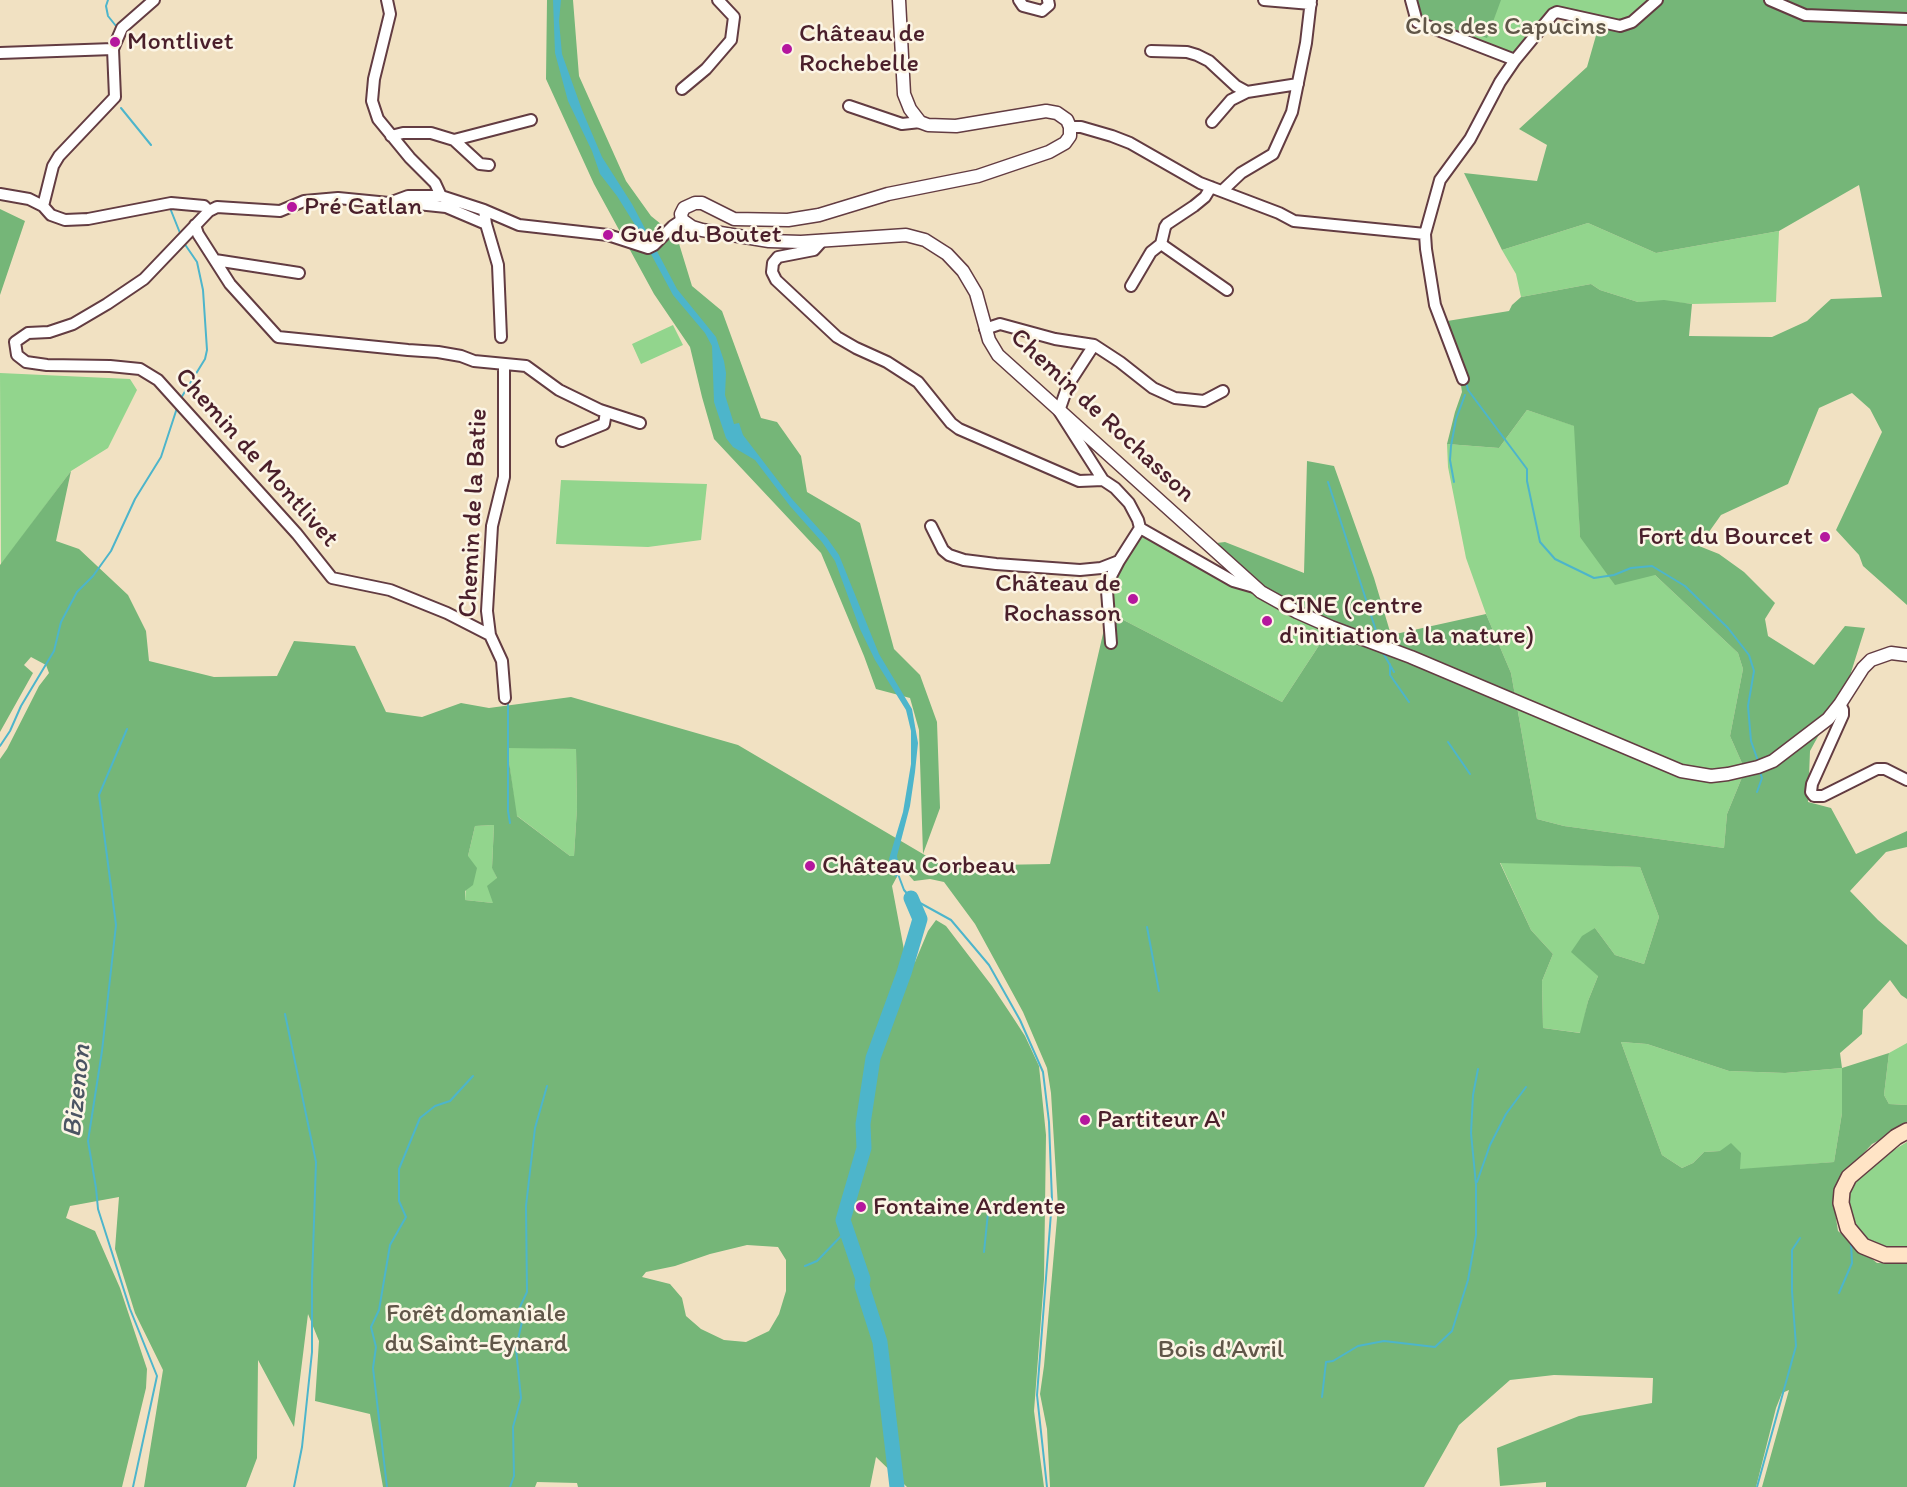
<!DOCTYPE html>
<meta charset="utf-8">
<style>
body{margin:0}
canvas{display:block;background:#f1e1c2}
</style>
<canvas width="1907" height="1487"></canvas>
<script>
const c = document.querySelector('canvas').getContext('2d');
c.lineJoin = 'round';
function paint(path, color) { c.fillStyle = color; c.fill(path, 'evenodd'); }
const shape = rows => new Path2D(rows.map(r => 'M' + r).join(''));
function trace(path, color, width, dash) { c.strokeStyle = color; c.lineWidth = width; c.lineCap = dash ? 'butt' : 'round'; c.setLineDash(dash || []); c.stroke(path); }
function write(font, color, halo, rows, align = 'center') {
  c.font = font + ' Itim,sans-serif'; c.lineWidth = 5; c.setLineDash([]); c.textBaseline = 'middle'; c.strokeStyle = halo; c.fillStyle = color; for (const [text, x, y, turn = 0] of rows) {
    c.save(); c.translate(x, y); c.rotate((+turn || 0) * Math.PI / 180); c.textAlign = isNaN(turn) ? turn : align; if (halo) c.strokeText(text, 0, 0); c.fillText(text, 0, 0); c.restore();
  }
}
paint(shape([
 [1411,0,1657,0,1620,26,1557,12,1518,55,1417,22],
 [1588,223,1656,253,1779,231,1776,302,1692,304,1664,301,1638,302,1600,290,1591,284,1521,297,1516,274,1502,250],
 [673,325,683,345,641,364,632,344],
 [0,373,130,379,137,390,108,448,71,471,1,565],
 [1527,410,1575,426,1580,537,1655,575,1738,653,1743,669,1730,736,1745,770,1727,814,1724,848,1564,826,1537,819,1511,673,1486,614,1466,558,1448,467,1447,444,1499,448],
 [561,480,707,484,701,540,648,547,556,544],
 [1140,528,1331,627,1282,702,1108,612,1107,591],
 [507,747,576,749,577,808,574,856,570,856,516,815],
 [494,825,492,867,497,878,493,903,465,900,468,856,475,826],
 [1500,862,1640,867,1659,917,1644,964,1615,955,1595,928,1598,976,1588,1001,1581,1033,1543,1028,1542,981,1553,954,1531,930],
 [1621,1042,1647,1044,1729,1071,1785,1073,1842,1068,1842,1113,1834,1162,1739,1170,1720,1151,1704,1152,1693,1163,1682,1168,1662,1155],
 [1907,1043,1907,1105,1889,1104,1884,1095,1889,1053],
 [1907,1142,1907,1248,1885,1248,1864,1241,1846,1216,1847,1187,1871,1164]
]), '#92d58d');
paint(shape([
 [547,0,573,0,579,76,626,181,651,216,677,237,692,286,722,311,761,418,777,422,801,456,807,492,860,523,894,649,920,675,937,722,940,808,923,854,943,866,1050,864,1108,612,1282,702,1331,627,1297,612,1208,544,1225,542,1304,573,1307,461,1334,466,1374,578,1391,635,1486,614,1511,673,1537,819,1564,826,1724,848,1727,814,1745,770,1730,736,1743,669,1738,653,1655,575,1615,585,1580,537,1574,426,1527,410,1499,448,1447,444,1455,412,1462,392,1459,372,1441,322,1509,311,1512,305,1521,297,1591,284,1600,290,1638,302,1664,300,1692,304,1689,336,1772,337,1807,321,1831,299,1882,297,1859,185,1779,231,1656,253,1588,223,1502,250,1464,173,1537,181,1547,145,1519,129,1587,67,1599,25,1632,22,1657,0,1907,0,1907,605,1863,566,1859,555,1836,530,1882,432,1870,409,1852,393,1819,408,1788,484,1721,515,1699,546,1719,554,1744,572,1775,603,1765,619,1768,636,1814,665,1845,626,1865,628,1848,682,1810,751,1808,802,1831,808,1856,854,1907,831,1907,847,1886,852,1850,891,1878,920,1907,945,1907,999,1901,995,1890,980,1863,1010,1862,1034,1840,1053,1842,1068,1889,1053,1884,1095,1889,1104,1907,1105,1907,1126,1872,1144,1840,1179,1836,1188,1835,1212,1838,1231,1877,1263,1907,1264,1907,1487,1762,1487,1789,1390,1782,1393,1776,1408,1756,1487,1546,1487,1546,1482,1500,1486,1497,1448,1579,1416,1652,1403,1653,1378,1554,1375,1510,1380,1459,1425,1424,1487,1050,1487,1047,1429,1040,1394,1044,1366,1058,1207,1051,1093,1047,1068,1023,1012,975,924,944,882,930,879,914,881,906,872,900,871,892,886,905,955,899,977,915,962,928,931,936,920,946,926,992,986,1012,1016,1025,1036,1039,1066,1046,1135,1044,1279,1034,1411,1044,1487,907,1487,876,1457,870,1487,578,1487,577,1483,537,1482,535,1487,383,1487,370,1414,315,1401,319,1341,308,1314,294,1427,258,1360,257,1458,246,1487,144,1487,163,1370,135,1313,115,1249,119,1197,70,1206,66,1218,95,1231,120,1288,147,1369,146,1388,122,1487,0,1487,0,759,7,749,39,686,49,673,46,665,31,657,24,665,33,673,0,732,0,565,71,471,56,541,79,549,128,595,146,631,149,661,214,677,277,676,294,641,355,646,386,712,422,717,461,703,489,708,571,697,738,745,923,854,919,730,910,698,876,689,864,656,821,553,714,439,702,397,690,347,654,294,594,184,546,79],
 [507,748,576,749,577,808,574,856,570,856,517,816],
 [494,825,492,868,497,878,487,886,493,903,465,900,465,891,473,885,477,868,468,856,475,826],
 [1500,863,1640,867,1659,917,1644,964,1615,955,1595,928,1582,936,1571,952,1598,976,1588,1001,1580,1033,1543,1028,1542,981,1553,954,1531,930],
 [1621,1042,1647,1044,1729,1071,1785,1073,1842,1068,1842,1113,1834,1162,1740,1169,1741,1153,1731,1143,1720,1151,1704,1152,1693,1163,1682,1168,1662,1155],
 [747,1245,778,1247,786,1260,786,1291,779,1314,769,1331,746,1342,724,1340,701,1329,686,1316,682,1298,670,1284,642,1277,646,1272,675,1266,710,1254],
 [1411,0,1501,0,1487,38,1468,31,1464,41,1417,22],
 [0,209,25,221,0,295]
]), '#75b678');
paint(shape([
 [553,0,561,0,559,21,562,54,582,110,602,157,632,204,677,289,716,337,724,361,726,373,725,395,734,424,739,423,743,435,792,499,827,538,839,555,879,654,912,709,918,743,915,772,910,806,897,856,900,871,896,878,889,859,903,812,911,764,911,731,906,710,875,660,860,629,835,561,822,542,790,506,755,460,733,447,726,438,714,402,712,346,705,333,673,295,637,228,617,196,600,174,592,151,568,101,555,53]
]), '#4db5cb');
trace(shape([
 [108,0,106,6,108,16,116,26],
 [121,108,151,145],
 [170,208,180,233],
 [1466,382,1468,390,1527,469,1527,481,1540,542,1555,559,1594,578,1614,575,1631,568,1652,566,1685,586,1728,628,1749,655,1754,671,1748,706,1751,741,1758,761],
 [181,398,205,359,207,350,203,290,197,262,184,243],
 [1328,482,1379,640],
 [1454,482,1450,460,1451,446,1456,419,1465,395],
 [1382,651,1394,672],
 [1390,664,1390,675,1409,702],
 [508,700,508,811,510,823],
 [127,729,99,795,116,925,102,1051,88,1141,96,1188,98,1209,130,1309,157,1376,133,1487],
 [1448,742,1470,774],
 [0,746,10,731,21,706,54,651,61,622,77,592,93,576,111,551,135,499,161,457,177,408],
 [1757,792,1762,778,1760,772],
 [898,874,904,890,911,898,951,920,989,965,1020,1020,1043,1072,1049,1122,1052,1200,1037,1395,1047,1487],
 [1147,927,1159,991],
 [285,1014,316,1162,312,1281,312,1352,302,1447,294,1487],
 [1477,1182,1490,1145,1506,1114,1526,1087],
 [984,1252,989,1203],
 [805,1266,817,1261,846,1231],
 [1839,1293,1852,1263,1851,1242],
 [1322,1397,1326,1362,1333,1361,1358,1346,1384,1341,1435,1347,1452,1331,1468,1280,1476,1235,1476,1185,1471,1133,1473,1095,1478,1069],
 [387,1487,373,1368,376,1347,371,1327,379,1310,390,1245,406,1217,399,1201,399,1169,420,1118,435,1106,450,1101,473,1076],
 [510,1487,514,1476,513,1427,521,1398,516,1349,523,1317,519,1309,527,1292,526,1206,535,1128,547,1086],
 [1757,1487,1796,1346,1792,1291,1792,1250,1800,1238]
]), '#4db5cb', 2);
trace(shape([
 [897,1487,880,1342,862,1286,863,1279,843,1220,864,1148,863,1124,873,1058,904,973,920,919,911,898]
]), '#4db5cb', 15);
const minor = shape([
 [387,0,390,14,374,79,372,101,378,119,410,158,435,183,441,196],
 [1019,0,1023,6,1042,11,1049,5,1048,0],
 [1264,0,1311,4],
 [1411,0,1417,22,1515,60],
 [1770,0,1805,15,1907,19],
 [1151,51,1187,52,1197,55,1209,61,1236,86,1247,92,1298,84],
 [0,53,113,49],
 [682,89,706,69,731,40,734,17,718,0],
 [849,106,902,124,920,122],
 [1212,122,1231,100,1247,92],
 [1070,127,1081,127,1112,136,1130,143,1200,183,1279,213,1294,221,1425,234],
 [391,136,403,133,431,133,454,140,531,120],
 [454,140,480,164,489,165],
 [1222,191,1241,173,1273,154,1292,112,1306,43,1311,0],
 [0,194,29,199,43,206,51,215,65,220,88,219,171,203,204,206,209,211],
 [43,206,53,166,59,156,115,97,113,49,122,28,154,0],
 [398,207,408,203,446,207,486,224],
 [484,210,486,224,498,265,501,337],
 [195,225,198,234,230,284,278,337,408,350,438,352,461,356,474,361,526,366,559,390,600,410,640,423],
 [823,240,814,250,778,257,773,263,772,272,776,280,837,337,856,348,887,362,918,382,951,423,959,429,1079,481,1103,480,1115,488,1129,503,1138,520,1140,528,1233,581,1254,587],
 [1161,244,1227,290],
 [215,260,299,273],
 [1131,286,1151,252,1161,244,1165,227,1167,224,1194,206,1205,197,1211,187],
 [985,329,1000,324,1055,339,1094,345,1120,362,1153,388,1175,398,1204,401,1223,391],
 [1094,345,1068,385,1059,411,1103,480],
 [504,364,504,477,492,526,487,611,490,635,502,661,505,698],
 [1463,379,1435,305,1426,249,1425,234,1440,180,1470,139,1500,82,1515,60,1553,14,1557,12,1620,26,1632,22,1657,0],
 [562,441,604,424,606,412],
 [931,526,943,550,949,555,964,560,996,564,1080,570,1101,568,1119,561],
 [490,635,447,613,390,590,332,578,297,534,158,380,140,369,110,366,47,365,26,362,17,355,15,342,28,333,49,332,73,324,107,304,144,279,209,211,217,207,280,211,304,201,338,198,389,203,408,196,441,196,484,210,519,225,608,235,648,248,654,245,673,226,682,220],
 [1111,643,1107,591,1108,582,1119,561,1140,528],
 [1840,704,1843,710,1843,715,1812,784,1811,792,1814,796,1823,796,1877,769,1885,769,1907,780]
]);
const tertiary = shape([
 [899,0,904,94,910,109,920,122,928,125,956,126,1046,111,1057,113,1067,120,1070,127,1070,136,1065,143,1049,152,978,176,888,194,819,215,788,220,734,219,702,203,695,203,684,208,681,214,682,220,692,227,702,230,769,241,801,242,906,235,925,240,947,254,963,271,976,293,989,340,998,355,1261,592,1297,612,1331,627,1411,657,1681,771,1711,776,1728,774,1758,767,1773,761,1828,719,1840,704,1863,668,1871,660,1891,653,1907,655]
]);
const secondary = shape([
 [1907,1131,1896,1137,1849,1177,1842,1191,1841,1203,1848,1228,1863,1246,1885,1255,1907,1255]
]);
trace(minor, '#633c42', 14);
trace(tertiary, '#633c42', 15);
trace(secondary, '#633c42', 18);
trace(minor, '#fff', 10);
trace(tertiary, '#fff', 12);
trace(secondary, '#ffe4c6', 15);
for (const [x, y, r, color] of [
 [115,42,6,"#b5179e"],
 [787,49,6,"#b5179e"],
 [292,207,6,"#b5179e"],
 [608,235,6,"#b5179e"],
 [1825,537,6,"#b5179e"],
 [1133,599,6,"#b5179e"],
 [1267,621,6,"#b5179e"],
 [810,866,6,"#b5179e"],
 [1085,1120,6,"#b5179e"],
 [861,1207,6,"#b5179e"]
]) { const dot = new Path2D(); dot.arc(x, y, r, 0, 2 * Math.PI); c.fillStyle = color; c.fill(dot); trace(dot, '#fcf5e5', 2); }
write('26px', '#605648', '#fcf5e5', [
 ["Clos des Capucins",1506,27],
 ["Forêt domaniale",476,1314],
 ["du Saint-Eynard",476,1344],
 ["Bois d'Avril",1221,1350]
]);
write('26px', '#4a1f2b', '#fcf5e5', [
 ["Château de",799,34],
 ["Rochebelle",799,64],
 ["Montlivet",127,42],
 ["Pré Catlan",304,207],
 ["Gué du Boutet",620,235],
 ["Fort du Bourcet",1813,537,"right"],
 ["Château de",1121,584,"right"],
 ["Rochasson",1121,614,"right"],
 ["CINE (centre",1279,606],
 ["d'initiation à la nature)",1279,636],
 ["Château Corbeau",822,866],
 ["Partiteur A'",1097,1120],
 ["Fontaine Ardente",873,1207]
], 'left');
write('26px', '#4a1f2b', '#fcf5e5', [
 ["Chemin de Rochasson",1102,416,43],
 ["Chemin de Montlivet",256,458,48],
 ["Chemin de la Batie",474,513,-87]
]);
write('italic 27px', '#4b5463', '#fcf5e5', [
 ["Bizenon",78,1091,-84]
]);
</script>
